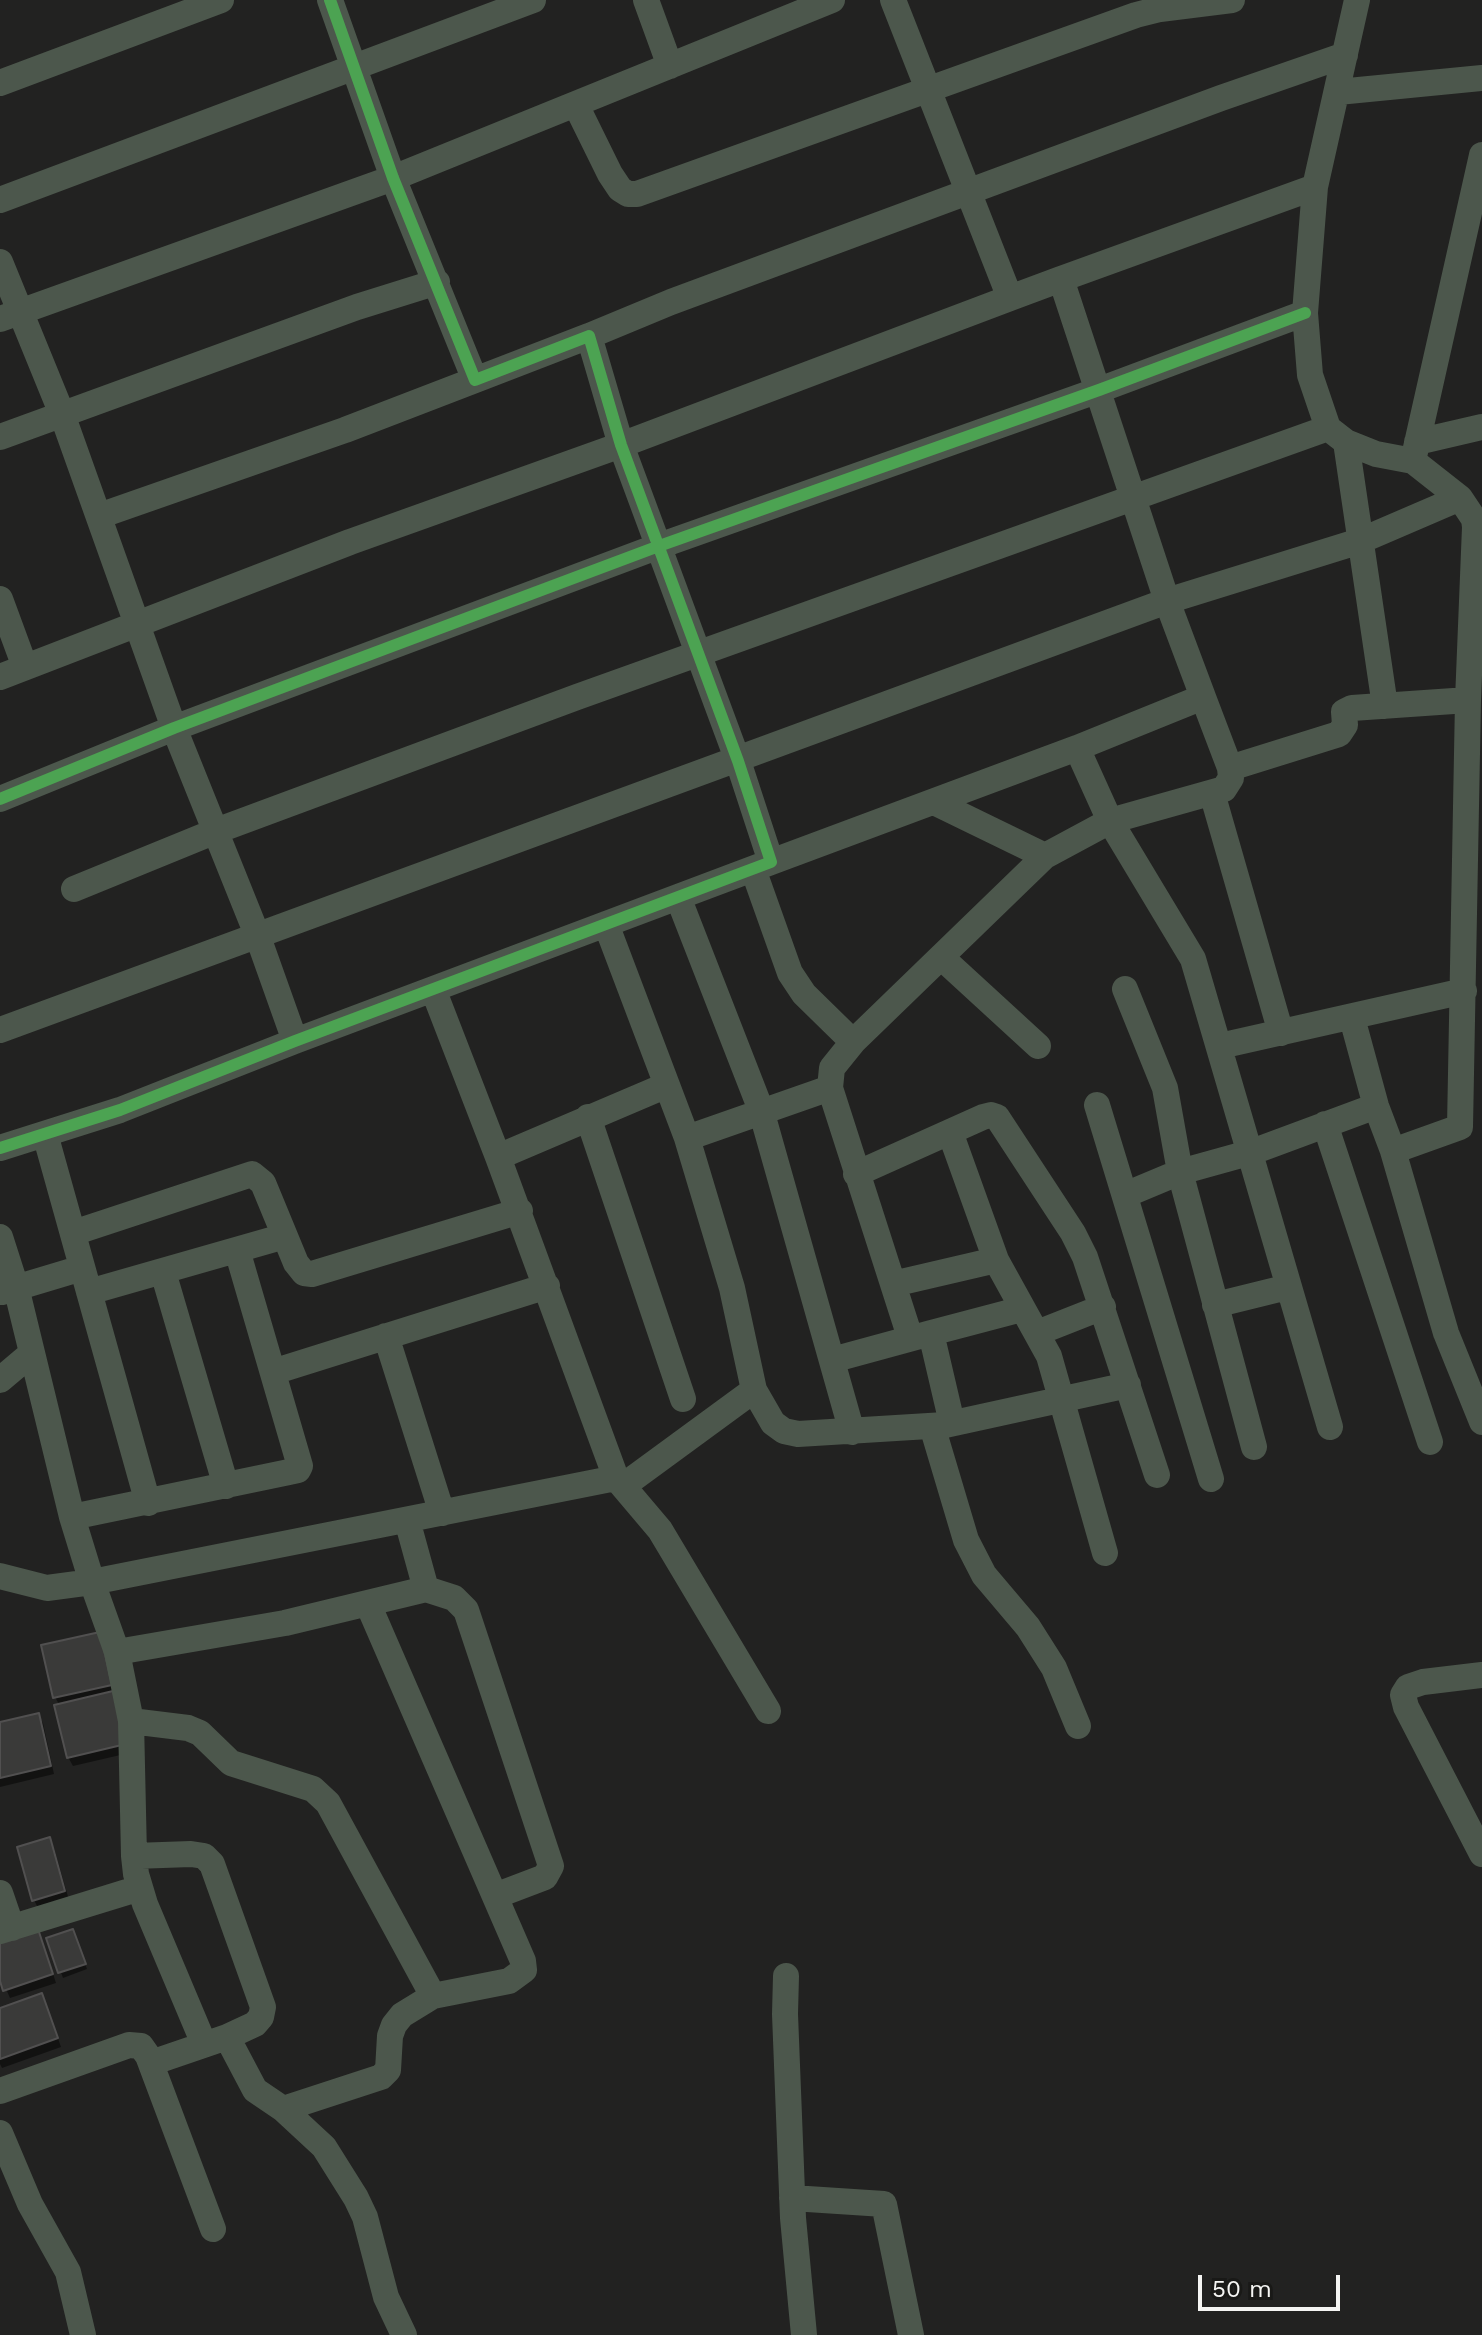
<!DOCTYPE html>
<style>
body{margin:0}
#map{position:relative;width:1482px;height:2335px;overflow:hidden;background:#222221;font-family:"Work Sans",sans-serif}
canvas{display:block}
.scale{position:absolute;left:1198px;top:2275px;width:142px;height:36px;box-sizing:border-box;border:4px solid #f5f5f3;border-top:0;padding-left:10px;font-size:24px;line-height:28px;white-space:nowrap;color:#f5f5f3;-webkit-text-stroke:6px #191917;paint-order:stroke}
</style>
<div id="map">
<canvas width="1482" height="2335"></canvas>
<div class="scale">50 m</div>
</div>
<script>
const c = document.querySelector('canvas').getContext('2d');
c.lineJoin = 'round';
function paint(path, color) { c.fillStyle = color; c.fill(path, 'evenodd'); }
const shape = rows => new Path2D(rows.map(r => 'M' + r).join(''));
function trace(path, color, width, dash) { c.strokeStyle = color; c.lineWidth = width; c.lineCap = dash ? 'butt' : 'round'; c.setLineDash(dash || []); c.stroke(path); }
paint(shape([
 [99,1634,129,1753,73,1766,68,1757,60,1706,55,1697],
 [38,1715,43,1723,54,1774,0,1787,0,1724],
 [49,1840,54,1848,69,1900,38,1908,34,1900],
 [75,1936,87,1969,63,1978,49,1939],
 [42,1940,56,1983,10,1998,0,1975,0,1944],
 [46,2004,61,2047,2,2068,0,2064,0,2010]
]), '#0007');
const building = shape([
 [100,1632,112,1685,53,1698,41,1645,100,1632],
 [113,1691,126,1744,67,1758,54,1705,113,1691],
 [39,1713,51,1766,0,1778,0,1722,39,1713],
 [50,1837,65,1891,32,1901,17,1847,50,1837],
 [38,1929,53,1974,3,1991,0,1981,0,1942,38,1929],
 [73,1929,86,1964,58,1973,46,1938,73,1929],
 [42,1993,58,2038,0,2059,0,2008,42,1993]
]);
paint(building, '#3a3a39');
trace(building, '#515050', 2);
trace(shape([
 [646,0,670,66],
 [1357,0,1315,187,1305,313,1310,375,1328,428,1346,442,1376,454,1413,461,1460,498,1474,519,1475,527,1468,700,1460,1127,1393,1151],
 [0,83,221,0],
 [1338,92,1482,78],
 [576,105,610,174,620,189,628,194,637,194,1136,15,1160,9,1232,0],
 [0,200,533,0],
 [0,262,62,414,174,728,258,937,295,1041],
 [1061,279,1315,187],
 [0,319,393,178,832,0],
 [589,336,671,302,1221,98,1345,55],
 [0,437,357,307,437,282],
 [1346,442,1385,706],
 [1417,442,1482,427],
 [1413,461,1482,155],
 [99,516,345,430,475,380],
 [0,599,25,667],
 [0,677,350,542,621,445,1010,298],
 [1077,748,1110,821,1193,959,1330,1427],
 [1230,768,1339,734,1345,725,1344,712,1352,708,1468,700],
 [1212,793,1281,1033],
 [0,799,174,728,659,546,1099,390,1305,313],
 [934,802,1045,856],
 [771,862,1077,748,1203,697,1167,601,1061,279,1010,298,893,0],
 [753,869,790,973,804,994,853,1042],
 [74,889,216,831,577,697,1328,428],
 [678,897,761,1110,852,1432],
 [606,924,687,1138,732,1288,754,1390,623,1486],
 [941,957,1038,1046],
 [433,989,498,1157,667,1085],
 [1125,989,1165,1088,1180,1172,1254,1447],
 [1352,1018,1376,1106,1393,1151,1446,1333,1482,1422],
 [0,1030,1167,601,1360,541,1460,498],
 [1220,1046,1464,991],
 [1097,1105,1211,1479],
 [588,1117,683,1399],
 [1325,1124,1430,1442],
 [950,1132,996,1260,1049,1356,1105,1553],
 [45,1134,148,1503],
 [687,1138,830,1088],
 [0,1148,120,1110,295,1041,771,862,738,761,621,445,589,336,475,380,393,178,330,0],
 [498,1157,616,1478,660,1530,768,1711],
 [856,1174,983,1117,991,1115,997,1117,1073,1233,1085,1257,1157,1475],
 [1125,1195,1180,1172,1252,1152,1376,1106],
 [73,1233,252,1174,263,1183,296,1263,304,1273,312,1274,520,1211],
 [0,1237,16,1287,72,1517,92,1582,117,1652,131,1721,134,1856,136,1874,145,1904,204,2044],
 [163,1272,226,1486],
 [893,1284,996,1260],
 [2,1292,82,1268],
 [89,1292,285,1236],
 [1215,1305,1288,1287],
 [931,1333,1022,1309],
 [1037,1333,1103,1307],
 [386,1336,442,1513],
 [910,1337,830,1088,832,1068,853,1042,1045,856,1110,821,1224,789,1231,778,1230,768,1203,697],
 [832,1360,931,1333,952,1423],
 [273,1372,547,1286],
 [0,1380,32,1353],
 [754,1390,773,1423,784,1431,798,1434,945,1425,1128,1385],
 [932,1426,966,1540,984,1575,1028,1627,1054,1668,1078,1726],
 [72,1517,289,1472,298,1470,300,1466,237,1250],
 [0,1576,47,1588,92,1582,616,1478],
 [426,1589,454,1598,466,1610,551,1866,545,1877,495,1896],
 [117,1652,285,1623,426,1589,407,1520],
 [1482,1675,1423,1682,1408,1687,1403,1695,1406,1707,1482,1854],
 [131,1721,188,1728,200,1733,231,1763,313,1789,328,1803,433,1996],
 [134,1856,191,1854,204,1856,212,1864,263,2007,261,2017,255,2024,227,2037],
 [0,1893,12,1928],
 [0,1931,140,1888],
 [786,1976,785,2014,793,2218,804,2335],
 [151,2063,227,2037,255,2090,283,2109,324,2147,356,2198,365,2217,386,2297,404,2335],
 [0,2091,129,2045,141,2046,148,2056,213,2229],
 [283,2109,381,2077,388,2070,390,2036,394,2025,402,2015,433,1996,509,1981,524,1970,523,1961,368,1604],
 [0,2133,30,2204,68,2272,83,2335],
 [792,2198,884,2204,911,2335]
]), '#4c574c', 26);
trace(shape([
 [0,799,174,728,659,546,1099,390,1305,313],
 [0,1148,120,1110,295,1041,771,862,738,761,621,445,589,336,475,380,393,178,330,0]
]), '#4ca352', 12);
</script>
